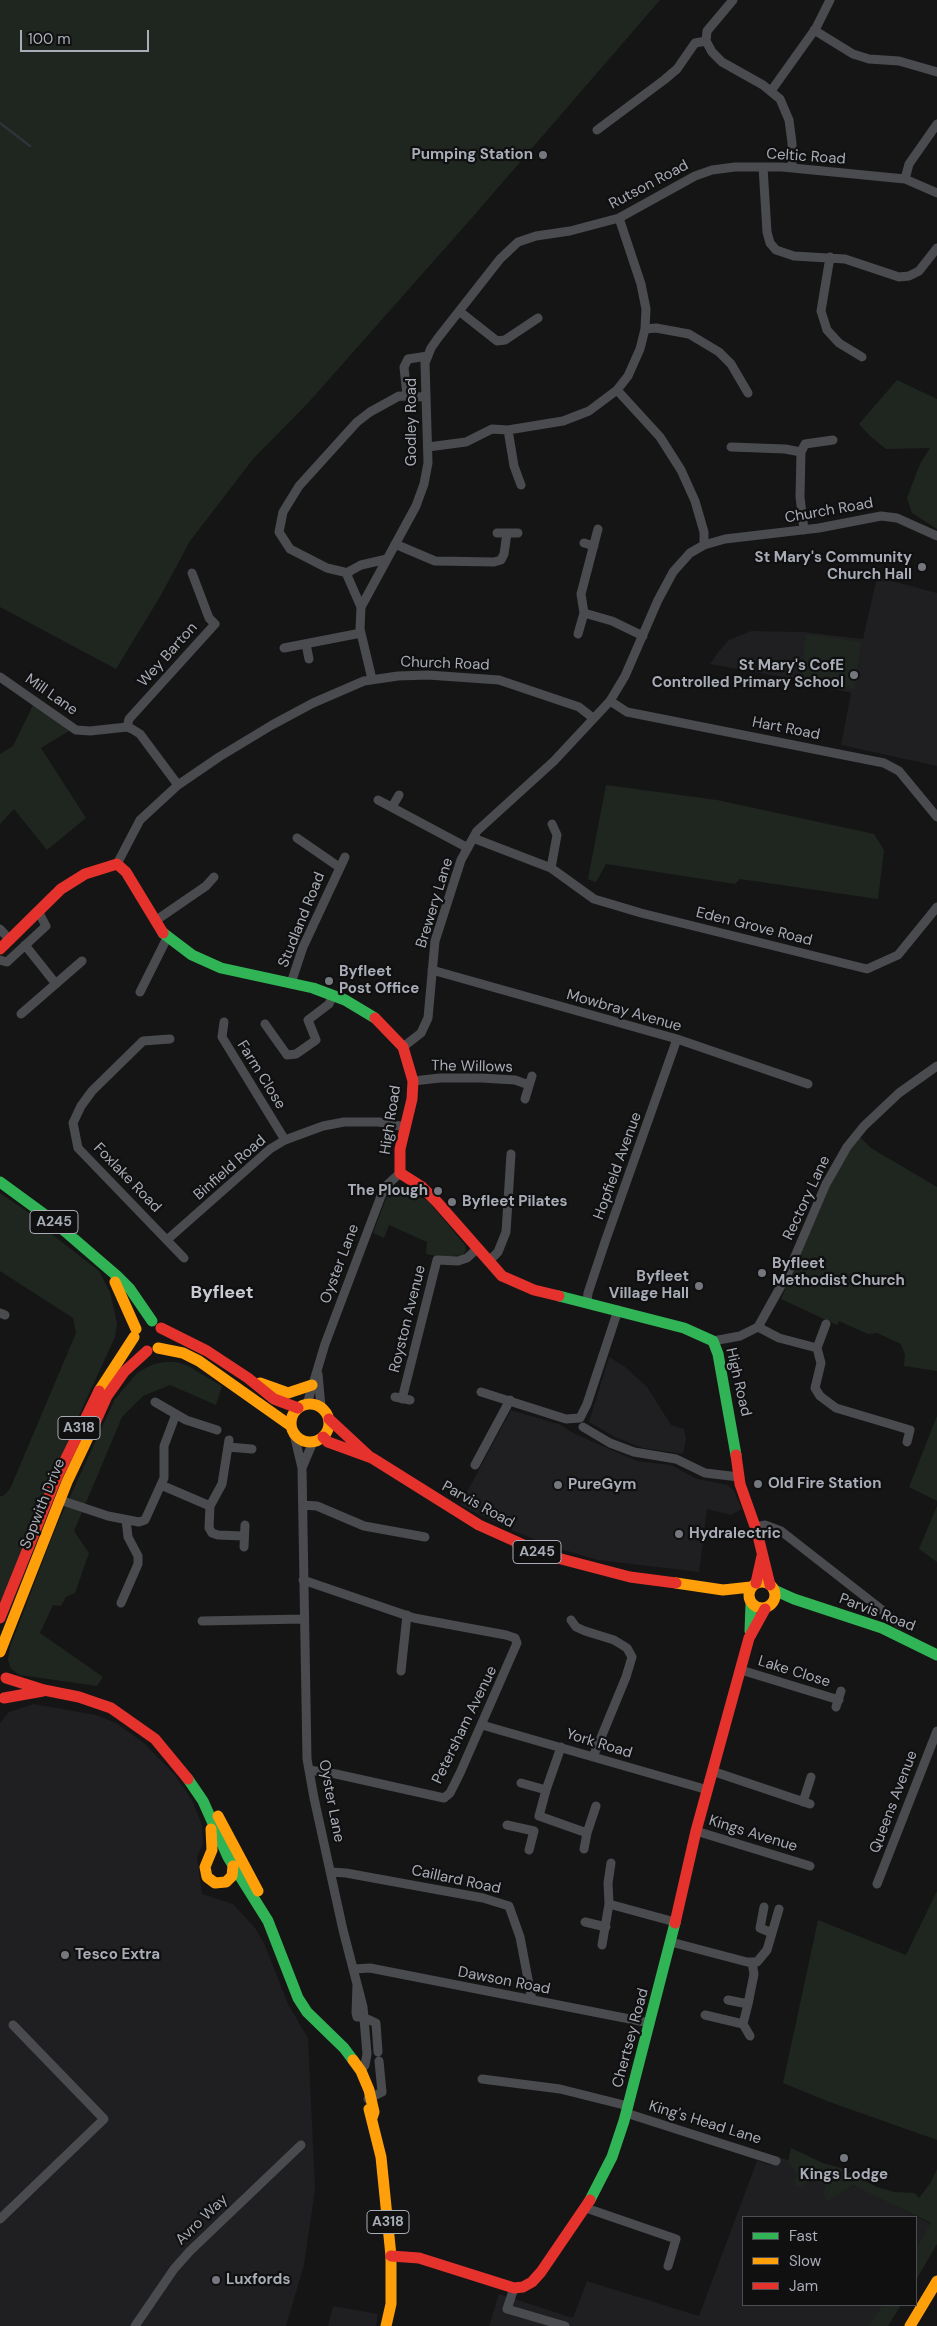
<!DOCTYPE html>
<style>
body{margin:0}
#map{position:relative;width:937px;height:2326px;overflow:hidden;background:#151516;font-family:"DM Sans",sans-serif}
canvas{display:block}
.legend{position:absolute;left:742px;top:2216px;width:175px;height:90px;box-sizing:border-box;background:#101011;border:1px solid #4d4e53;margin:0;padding:6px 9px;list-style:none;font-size:15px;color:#a8acb6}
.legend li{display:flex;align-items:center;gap:10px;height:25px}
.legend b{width:25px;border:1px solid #4d4e53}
.scale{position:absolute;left:20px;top:30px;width:129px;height:22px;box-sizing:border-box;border:2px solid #a8acb6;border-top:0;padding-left:6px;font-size:15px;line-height:18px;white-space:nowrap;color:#a8acb6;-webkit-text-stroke:4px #101011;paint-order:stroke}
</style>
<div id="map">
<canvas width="937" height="2326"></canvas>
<ul class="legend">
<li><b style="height:6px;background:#30b455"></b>Fast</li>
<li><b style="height:6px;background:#ff9f0a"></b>Slow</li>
<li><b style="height:6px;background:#e5322d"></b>Jam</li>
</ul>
<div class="scale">100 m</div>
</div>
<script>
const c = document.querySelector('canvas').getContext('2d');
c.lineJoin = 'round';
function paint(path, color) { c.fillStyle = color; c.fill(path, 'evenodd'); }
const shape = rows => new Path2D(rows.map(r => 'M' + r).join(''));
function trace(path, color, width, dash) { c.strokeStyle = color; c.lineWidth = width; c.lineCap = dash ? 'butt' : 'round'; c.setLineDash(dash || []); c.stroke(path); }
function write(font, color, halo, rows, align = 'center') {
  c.font = font + ' "DM Sans",sans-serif'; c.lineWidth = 4.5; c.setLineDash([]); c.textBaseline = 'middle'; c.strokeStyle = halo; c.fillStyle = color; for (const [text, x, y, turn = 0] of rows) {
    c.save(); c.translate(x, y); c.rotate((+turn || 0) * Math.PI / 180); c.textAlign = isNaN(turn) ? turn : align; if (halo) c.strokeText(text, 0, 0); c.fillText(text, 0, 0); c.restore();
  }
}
paint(shape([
 [877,577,937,593,937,766,841,745,851,693,799,680,710,664,719,651,729,640,751,631,804,632,863,639],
 [609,1357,624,1366,647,1387,671,1425,684,1429,686,1439,683,1454,643,1448,615,1437,589,1422],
 [511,1410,561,1425,573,1433,637,1461,671,1465,697,1479,728,1485,734,1491,742,1509,731,1515,707,1509,699,1572,598,1560,553,1547,509,1529,460,1505],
 [34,1704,96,1715,116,1723,144,1743,174,1774,192,1800,202,1825,203,1844,197,1857,202,1894,233,1904,255,1928,264,1943,288,2004,308,2038,315,2189,304,2265,286,2326,0,2326,0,1723,9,1712],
 [777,2156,872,2193,931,2224,916,2249,916,2217,743,2217,743,2305,882,2305,868,2326,489,2326,499,2294,573,2318,587,2281,699,2316,757,2161,771,2165],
 [333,2306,378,2314,376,2326,328,2326]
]), '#1f1f21');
paint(shape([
 [0,0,660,0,470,220,308,403,253,459,190,541,161,595,116,669,0,607],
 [897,380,937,399,937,529,912,513,907,498,920,464,930,448,886,449,870,436,859,424],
 [806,634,861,642,854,689,801,676],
 [34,703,69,731,41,748,86,818,47,850,14,809,0,824,0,754,13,746],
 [606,785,717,800,874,834,884,850,878,899,740,879,735,884,606,864,596,882,588,879],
 [859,1136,871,1148,937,1187,937,1371,904,1366,905,1355,901,1344,877,1333,868,1334,839,1321,837,1325,781,1299,836,1173],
 [397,1189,406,1189,428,1201,465,1245,466,1250,463,1255,441,1257,426,1254,427,1242,389,1225,384,1238,373,1233,388,1193],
 [0,1193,28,1212,44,1228,99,1271,110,1292,117,1323,115,1337,76,1422,0,1610,0,1496,3,1496,10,1489,76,1333,73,1318,0,1271],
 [165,1362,176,1362,188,1366,222,1386,216,1405,170,1385,143,1396,122,1417,74,1531,89,1553,75,1593,66,1597,61,1606,53,1605,40,1633,103,1677,97,1686,20,1675,11,1669,8,1660,10,1647,56,1527,115,1399,138,1372,154,1364],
 [937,1416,937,1501,909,1487],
 [937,1506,937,1562,919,1549],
 [937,1891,937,2140,827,2101,783,2083,818,1920,906,1955],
 [791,2148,823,2163,840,2168,877,2187,894,2192,915,2193,919,2198,931,2182,937,2169,937,2244,916,2280,916,2249,931,2223,853,2185,827,2201,824,2194,825,2185,811,2179,801,2188,794,2185,797,2173,788,2162],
 [882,2305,901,2305,888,2326,868,2326]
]), '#1f2620');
trace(shape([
 [0,123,30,146]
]), '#2d343a', 2.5);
trace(shape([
 [733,0,707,31,706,41,712,52,722,62,763,85,780,99,789,120,792,143,792,168],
 [814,30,853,54,869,59,899,61,937,72],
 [771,91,816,28,830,0],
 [597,130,664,80,677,69,695,43,706,41],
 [763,167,767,232,770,243,776,250,794,256,845,259,899,277,909,276,919,271,937,248],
 [905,179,909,164,937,124],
 [830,257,821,311,827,330,839,343,862,357],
 [459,311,497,341,505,340,538,318],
 [645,329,656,328,689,334,719,352,731,364,748,393],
 [617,390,660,437,681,470,695,501,704,532,704,545],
 [407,396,404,367,408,359,428,356],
 [508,430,514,466,521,485],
 [428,447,466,442,492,429,508,430,563,421,589,411,617,390,628,376,640,349,645,329,646,309,641,284,619,218],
 [731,447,785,449,801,452],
 [804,530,800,497,801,452,805,444,833,440],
 [497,533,518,533],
 [584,543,594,546],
 [395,544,435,561,494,562,501,560,504,554,507,533],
 [348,573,327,568,290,549,279,532,283,512,299,486,357,422,370,412,399,396,425,397],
 [361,607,347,575,350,571,361,565,387,559],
 [584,613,612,621,643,636],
 [578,634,584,613,581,594,598,529],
 [306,644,309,659],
 [284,648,361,633],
 [0,677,76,730,90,731,127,727,132,729,140,734,178,785],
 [372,679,360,629,361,607,416,506,424,484,428,463,425,363,431,348,438,338,500,259,518,242,536,236,570,231,619,218,695,176,712,170,735,167,782,167,905,179,937,193],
 [610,701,627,712,884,763,899,771,937,817],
 [127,727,129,719,215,624,209,618,192,573],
 [378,800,468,848],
 [392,807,399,795],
 [297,838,339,867],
 [473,838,551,868,594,899,641,913,867,969,898,955,937,907],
 [117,864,140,820,178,785,219,757,272,725,313,703,364,681,398,676,428,675,499,680,579,707,593,718],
 [551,868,557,835,552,824],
 [155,921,206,886,214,877],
 [0,929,10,940],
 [25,945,56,984],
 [0,960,7,962,46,926,38,911],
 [432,970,677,1039,808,1084],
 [291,983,303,947,345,857],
 [140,992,167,938],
 [21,1014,82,961],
 [224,1022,222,1037,285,1140],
 [265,1024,287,1055,296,1054,316,1040,308,1020,329,1004,333,995],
 [170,1039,143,1041,92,1091,81,1106,73,1123,78,1148,184,1258],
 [403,1047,421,1033,428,1018,435,941,461,860,477,831,554,761,610,701,625,676,658,600,673,572,690,553,704,545,725,539,819,528,881,516,897,518,937,536],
 [413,1081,440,1078,481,1078,515,1080,529,1085],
 [525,1099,532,1076],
 [168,1239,270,1149,285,1140,323,1126,344,1122,379,1122,405,1127],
 [489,1261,498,1252,506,1232,511,1154],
 [587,1303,588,1293,605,1242,677,1039],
 [0,1313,5,1315],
 [826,1324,817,1348,821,1363,815,1388,820,1396,836,1408,910,1430,907,1442],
 [758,1327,779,1338,817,1348],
 [713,1341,740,1336,758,1327,787,1275,826,1184,847,1147,864,1126,899,1093,937,1066],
 [318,1374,321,1407],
 [481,1392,566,1419,580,1418,587,1404,618,1310],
 [395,1397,410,1400],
 [402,1399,437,1260,458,1261,467,1258,478,1248],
 [155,1402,186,1420,217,1430],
 [307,1404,325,1344,381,1196,387,1185,400,1173],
 [583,1427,610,1443,634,1452,676,1459,705,1473,739,1477],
 [294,1434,302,1468,307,1759,314,1798,343,1930,363,2007,367,2054,365,2065,361,2071],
 [229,1440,222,1484,210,1506,209,1528,212,1533,218,1535,244,1536],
 [228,1447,252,1449],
 [475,1465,510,1400],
 [302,1468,313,1442],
 [161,1485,210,1506],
 [60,1500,108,1516,139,1522,145,1520,164,1478,164,1446,176,1414],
 [303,1505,317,1506,364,1526,425,1537],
 [756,1527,765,1525,781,1531,900,1624],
 [244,1547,245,1525],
 [303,1580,414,1618,506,1635,515,1638,517,1643,460,1773,450,1793,444,1798,336,1774,309,1770],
 [121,1603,138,1564,138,1556,128,1537,126,1520],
 [571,1620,576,1627,585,1631,614,1640,627,1648,632,1657,626,1677,593,1757],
 [202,1621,303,1619],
 [741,1670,839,1700],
 [401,1671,407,1615],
 [836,1707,841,1691],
 [482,1725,708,1790],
 [712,1771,810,1804],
 [521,1783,546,1790,561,1747],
 [546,1790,539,1816,587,1833,584,1849],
 [803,1802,811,1777],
 [507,1825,534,1831,529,1850],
 [696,1831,810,1866],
 [587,1833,596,1806],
 [611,1863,608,1883,609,1904,675,1922],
 [331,1872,346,1873,483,1898,509,1906,520,1937,532,2000],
 [877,1884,937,1731],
 [585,1922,606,1927],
 [772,1933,779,1909],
 [671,1942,747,1962,757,1962,767,1950,772,1933,760,1928,764,1907],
 [602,1945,609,1904],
 [354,1969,370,1968,650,2023],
 [357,1985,356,2013,357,2017,363,2017,376,2023,378,2052],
 [728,2000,748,2004,754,1974,752,1963],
 [705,2015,743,2024,748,2004],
 [743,2024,750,2036],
 [482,2079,560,2089,628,2106],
 [368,2099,382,2092,379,2061],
 [626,2113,776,2161],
 [586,2208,676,2239,668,2266],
 [0,2219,104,2119,13,2025],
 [514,2288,507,2309,565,2326],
 [135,2326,174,2269,190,2251,301,2145]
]), '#4a4b4e', 9);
trace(shape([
 [163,933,192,955,221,968,313,988,345,1000,375,1018],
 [0,1182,52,1220,117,1276,130,1289,152,1321],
 [559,1296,684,1328,713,1341,718,1354,736,1455],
 [774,1590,794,1599,882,1628,937,1655],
 [750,1631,751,1604],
 [188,1779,203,1801,228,1857,268,1921,298,1998,307,2012,344,2048,353,2060],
 [590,2200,612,2157,624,2121,675,1923]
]), '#30b455', 11);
trace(shape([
 [115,1282,136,1329],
 [158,1348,183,1353,199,1361,291,1426],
 [260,1383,288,1393,312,1385],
 [99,1391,134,1337],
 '291 1423a19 19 0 1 1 38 0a19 19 0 1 1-38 0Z',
 '749 1595a13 13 0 1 1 26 0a13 13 0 1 1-26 0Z',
 [676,1583,723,1590,751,1587],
 [0,1652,67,1482,94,1425],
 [218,1816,258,1891],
 [211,1829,212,1850,205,1867,207,1877,215,1883,226,1882,232,1876,233,1866],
 [353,2060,361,2071,369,2090,374,2112,372,2118],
 [369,2109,381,2157,391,2256,391,2304,386,2326],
 [910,2326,937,2281]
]), '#ff9f0a', 11);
trace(shape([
 [0,949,61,889,85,874,117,864,126,872,163,933],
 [375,1018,403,1047,413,1081,412,1099,400,1149,400,1173,422,1187,437,1202,502,1276,534,1290,559,1296],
 [161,1328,207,1351,248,1378,274,1399,298,1408],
 [329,1419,371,1458],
 [94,1425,107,1396,124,1372,147,1351],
 [323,1437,328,1442,372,1458,479,1525,546,1555,630,1577,676,1583],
 [736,1455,740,1484,757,1532,770,1585],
 [756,1583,762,1556],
 [0,1618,56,1479,99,1391],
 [6,1678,44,1690,79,1697,111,1708,155,1739,188,1779],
 [4,1698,43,1691],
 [675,1923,696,1831,749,1638,765,1609],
 [391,2256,419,2258,514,2288,523,2287,532,2282,541,2272,590,2200]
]), '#e5322d', 11);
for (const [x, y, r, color] of [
 [543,155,5,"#75777e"],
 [922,567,5,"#75777e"],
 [854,675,5,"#75777e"],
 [329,981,5,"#75777e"],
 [438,1191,5,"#75777e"],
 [452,1202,5,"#75777e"],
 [762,1273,5,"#75777e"],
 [699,1286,5,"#75777e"],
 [758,1484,5,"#75777e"],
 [558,1485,5,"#75777e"],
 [679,1534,5,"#75777e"],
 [65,1955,5,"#75777e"],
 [844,2158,5,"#75777e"],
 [216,2280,5,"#75777e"]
]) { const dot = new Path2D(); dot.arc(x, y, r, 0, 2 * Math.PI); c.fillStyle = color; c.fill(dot); trace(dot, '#101011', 2); }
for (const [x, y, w] of [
 [54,1222,48],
 [79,1428,42],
 [537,1552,48],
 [388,2222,42]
]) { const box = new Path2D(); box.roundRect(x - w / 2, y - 11.5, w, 23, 4); c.fillStyle = '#101011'; c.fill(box); trace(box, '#a8acb6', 1); }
write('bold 14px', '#a8acb6', null, [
 ["A245",54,1222],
 ["A318",79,1428],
 ["A245",537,1552],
 ["A318",388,2222]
]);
write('bold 15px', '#a8acb6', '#101011', [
 ["Pumping Station",533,155,"right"],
 ["St Mary's Community",912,558,"right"],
 ["Church Hall",912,575,"right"],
 ["St Mary's CofE",844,666,"right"],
 ["Controlled Primary School",844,683,"right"],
 ["Byfleet",339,972],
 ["Post Office",339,989],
 ["The Plough",428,1191,"right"],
 ["Byfleet Pilates",462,1202],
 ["Byfleet",772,1264],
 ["Methodist Church",772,1281],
 ["Byfleet",689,1277,"right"],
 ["Village Hall",689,1294,"right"],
 ["Old Fire Station",768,1484],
 ["PureGym",568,1485],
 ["Hydralectric",689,1534],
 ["Tesco Extra",75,1955],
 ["Kings Lodge",844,2175,"center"],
 ["Luxfords",226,2280]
], 'left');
write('15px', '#a8acb6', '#101011', [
 ["Celtic Road",806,157,4],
 ["Rutson Road",649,185,-28],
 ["Godley Road",412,422,-90],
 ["Church Road",829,511,-10],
 ["Wey Barton",168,655,-48],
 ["Church Road",445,664,2],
 ["Mill Lane",51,695,35],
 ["Hart Road",786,729,11],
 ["Brewery Lane",435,903,-73],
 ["Studland Road",302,920,-68],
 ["Eden Grove Road",754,927,14],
 ["Mowbray Avenue",624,1011,16],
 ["The Willows",472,1067,1],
 ["Farm Close",261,1075,58],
 ["High Road",391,1120,-81],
 ["Hopfield Avenue",618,1166,-70],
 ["Binfield Road",230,1168,-41],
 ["Foxlake Road",127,1178,46],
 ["Rectory Lane",807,1198,-65],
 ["Oyster Lane",340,1264,-69],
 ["Royston Avenue",408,1319,-76],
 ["High Road",738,1382,77],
 ["Sopwith Drive",43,1504,-68],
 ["Parvis Road",478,1505,29],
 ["Parvis Road",877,1613,21],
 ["Lake Close",794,1672,17],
 ["Petersham Avenue",465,1725,-64],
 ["York Road",599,1744,17],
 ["Oyster Lane",331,1801,79],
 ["Queens Avenue",894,1802,-69],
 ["Kings Avenue",753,1834,17],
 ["Caillard Road",456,1880,12],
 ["Dawson Road",504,1981,11],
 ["Chertsey Road",631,2038,-75],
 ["King's Head Lane",705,2123,17],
 ["Avro Way",202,2220,-44]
]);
write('bold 18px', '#c8cbd2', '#101011', [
 ["Byfleet",222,1293]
]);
</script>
